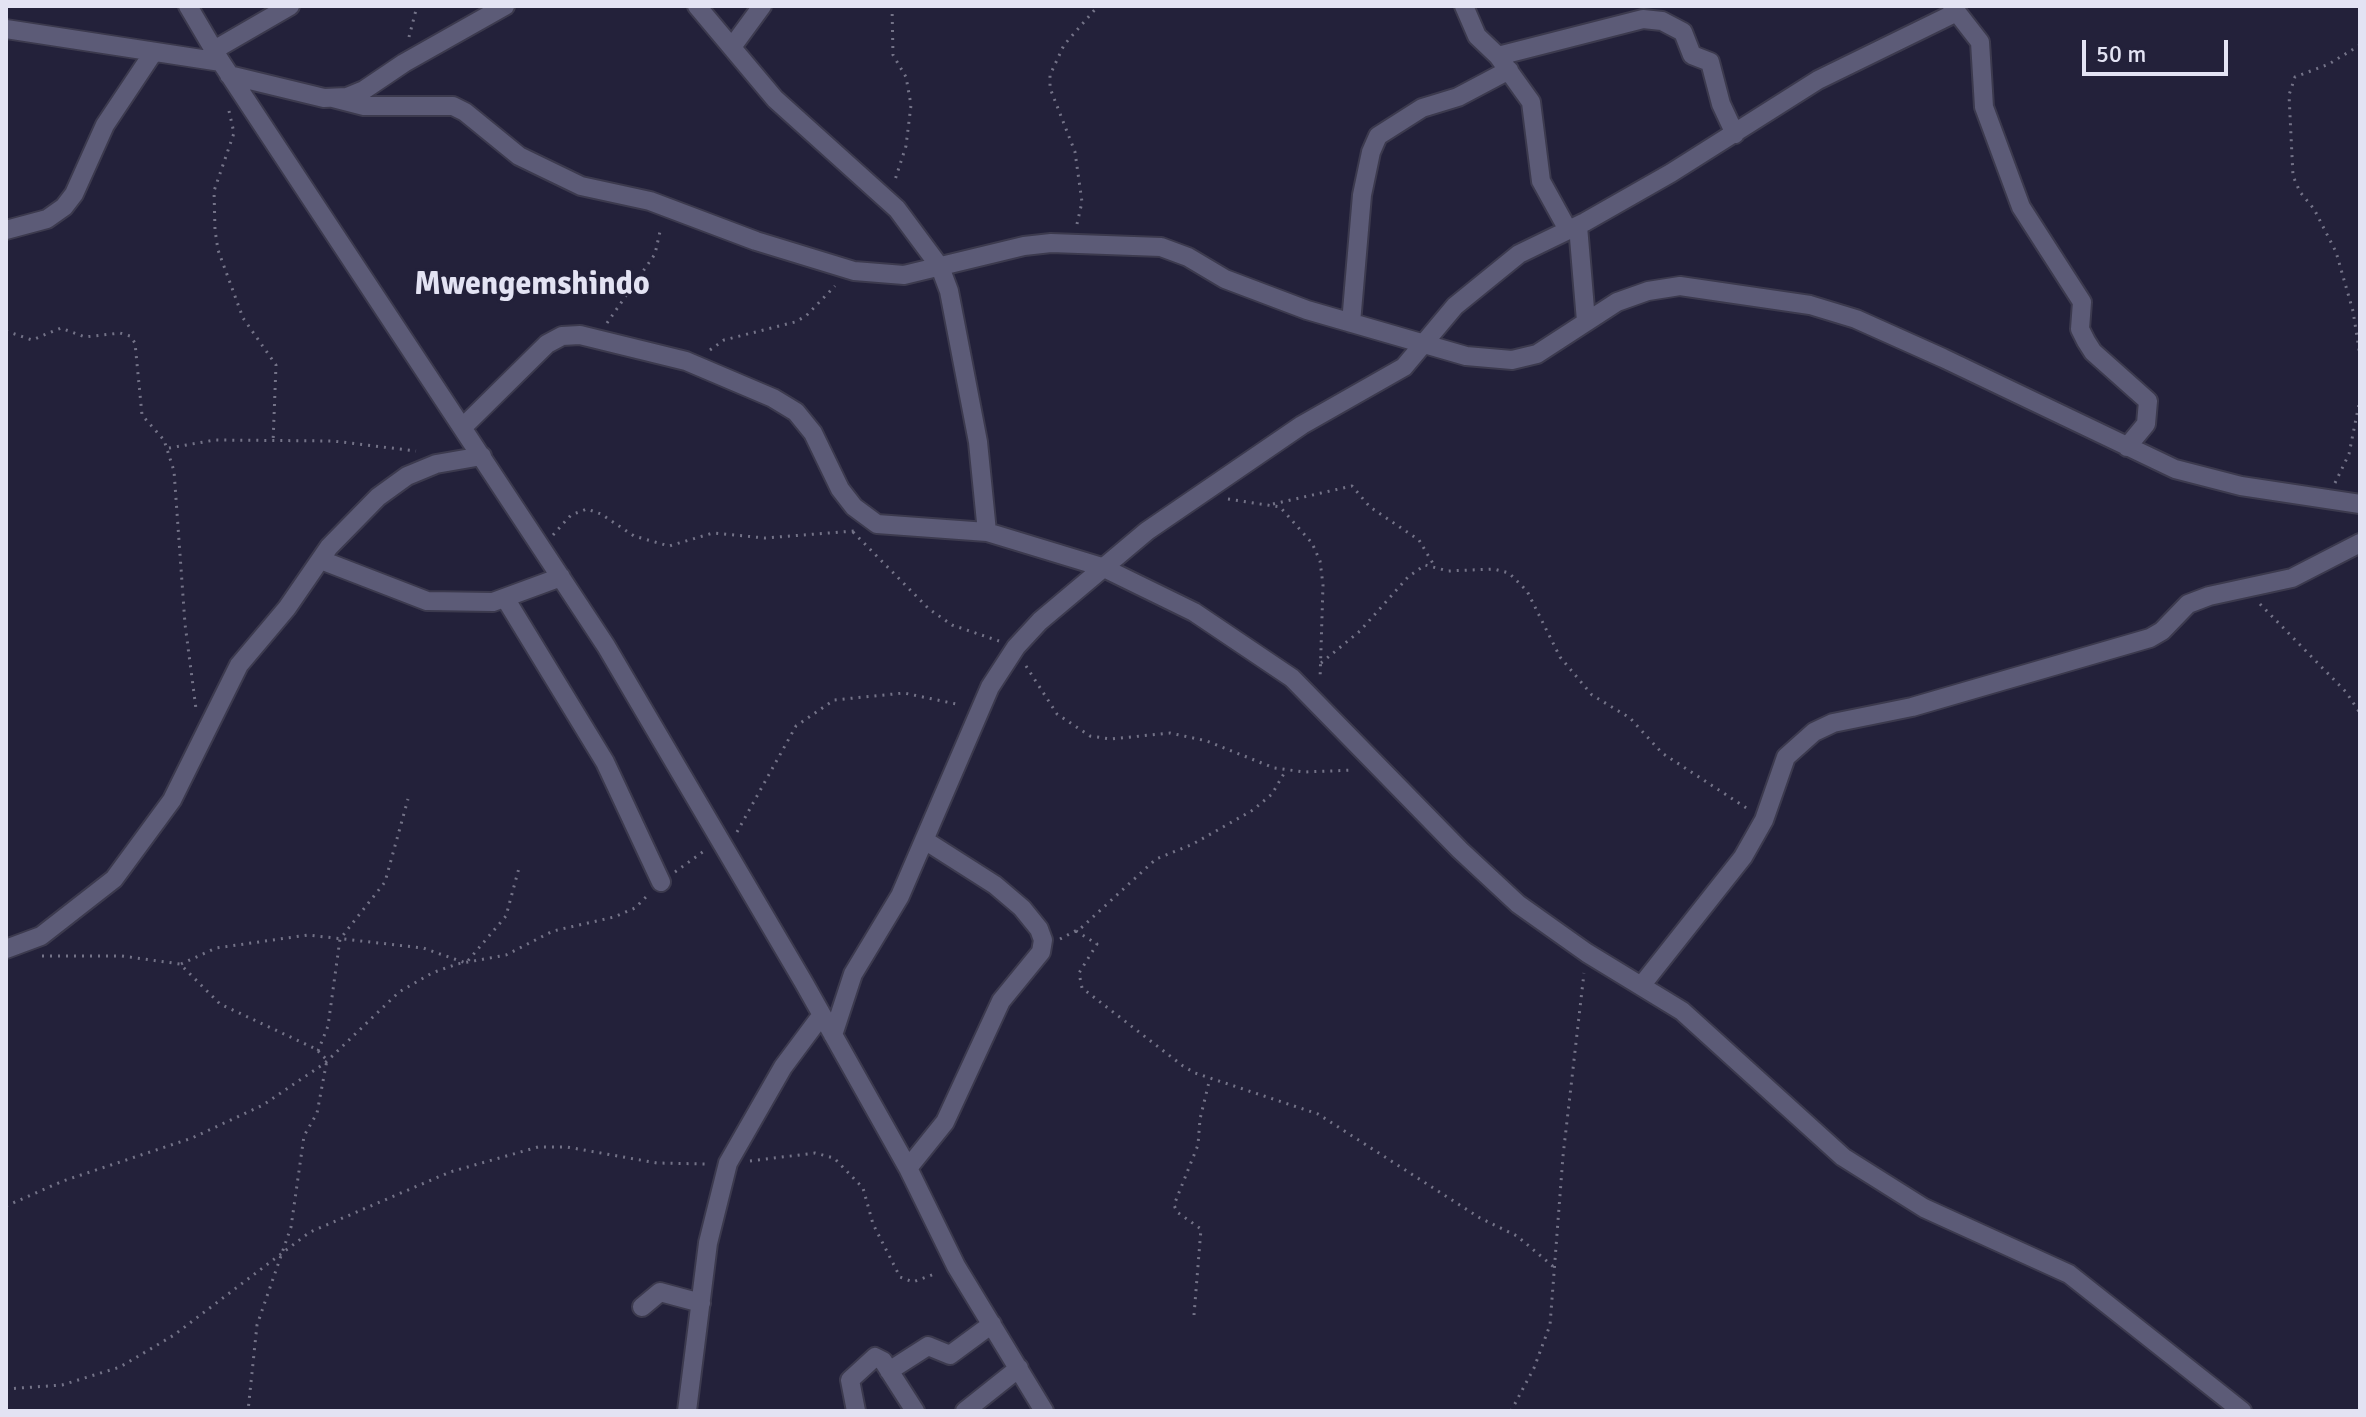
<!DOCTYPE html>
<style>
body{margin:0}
#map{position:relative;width:2366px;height:1417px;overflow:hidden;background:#23213a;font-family:Signika,sans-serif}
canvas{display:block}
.frame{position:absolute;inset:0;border:8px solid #e3e3f3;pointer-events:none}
.scale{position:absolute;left:2082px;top:40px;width:146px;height:36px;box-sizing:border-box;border:4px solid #e3e3f3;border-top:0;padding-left:10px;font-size:24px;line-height:28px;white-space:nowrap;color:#e3e3f3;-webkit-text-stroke:6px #23213a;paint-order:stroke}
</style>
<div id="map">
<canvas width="2366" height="1417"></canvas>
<div class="frame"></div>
<div class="scale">50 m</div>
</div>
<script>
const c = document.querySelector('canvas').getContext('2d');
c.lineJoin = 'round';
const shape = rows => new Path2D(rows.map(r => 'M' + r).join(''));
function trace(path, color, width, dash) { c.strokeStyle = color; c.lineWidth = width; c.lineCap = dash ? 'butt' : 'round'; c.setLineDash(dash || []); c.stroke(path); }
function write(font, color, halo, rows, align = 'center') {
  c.font = font + ' Signika,sans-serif'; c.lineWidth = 6; c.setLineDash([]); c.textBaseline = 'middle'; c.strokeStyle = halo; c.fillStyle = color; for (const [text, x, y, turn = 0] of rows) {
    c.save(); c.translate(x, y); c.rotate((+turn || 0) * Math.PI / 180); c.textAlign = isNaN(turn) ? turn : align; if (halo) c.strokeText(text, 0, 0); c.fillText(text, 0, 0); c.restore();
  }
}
const minor = shape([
 [188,6,221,62,606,646,804,983,908,1168,956,1266,1044,1411],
 [697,6,775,99,897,209,940,267,949,291,978,442,987,532],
 [1464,6,1477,36,1498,56,1531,102,1541,181,1568,230],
 [1952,6,1980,42,1984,107,2021,207,2082,302,2080,329,2086,341,2093,352,2148,401,2146,424,2127,447],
 [6,29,221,62],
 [732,47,762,6],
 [214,50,290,6],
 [1498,56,1643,19,1662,21,1683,32,1692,55,1710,62,1721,104,1735,134],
 [229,75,324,98,347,97,364,90,404,63,505,6],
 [333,98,364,106,453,106,465,112,519,156,581,186,650,201,756,241,854,271,904,275,1024,246,1051,243,1161,247,1188,257,1225,279,1307,310,1466,356,1512,360,1537,354,1617,302,1648,291,1680,286,1810,305,1856,319,1943,358,2175,469,2241,486,2360,504],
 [1578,226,1586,321],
 [6,230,47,219,64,207,74,194,105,125,153,53],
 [1351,323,1362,195,1371,152,1378,136,1422,108,1458,97,1509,70],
 [463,427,547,344,562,336,580,335,686,361,773,398,796,412,813,433,840,489,854,507,877,524,987,532,1102,567,1194,612,1292,678,1460,850,1518,904,1587,953,1682,1011,1843,1157,1924,1208,2069,1274,2242,1411],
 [321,560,427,601,493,602,561,577],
 [505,598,605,762,661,882],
 [6,949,41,936,114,879,172,800,239,665,287,608,329,547,378,497,407,476,436,464,482,456],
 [1641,986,1743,857,1764,820,1786,757,1814,732,1833,723,1912,707,2150,638,2162,631,2188,604,2209,596,2292,578,2360,543],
 [833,1035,853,974,900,896,990,687,1016,647,1040,621,1147,531,1302,425,1404,367,1455,306,1519,254,1585,222,1671,173,1818,80,1957,12],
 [908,1168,945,1122,1001,1001,1041,952,1043,940,1039,929,1022,908,995,885,926,841],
 [642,1307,660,1292,701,1303],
 [889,1371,928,1346,950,1355,992,1324],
 [687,1411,708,1243,728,1163,783,1067,821,1016],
 [856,1411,850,1380,875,1357,883,1361,915,1411],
 [965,1411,1019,1368]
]);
trace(minor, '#3c3a4e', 22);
trace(shape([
 [892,6,893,55,906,77,911,105,906,146,894,183],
 [409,37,417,6],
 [2360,45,2329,64,2295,77,2289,95,2293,176,2300,192,2314,209,2336,252,2353,311,2360,356],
 [229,111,234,133,214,191,215,230,218,250,243,318,276,365,273,443],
 [1077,224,1082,202,1075,152,1050,88,1050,75,1064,45,1098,6],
 [607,323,655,254,661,227],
 [6,331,32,340,61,328,85,337,120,333,130,336,135,343,142,415,164,440,174,471,185,624,196,709],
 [710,350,724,340,795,322,806,316,835,286],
 [169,448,215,440,333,441,416,451],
 [2335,483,2349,454,2360,399],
 [1228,499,1280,507,1312,543,1320,561,1323,585,1320,680],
 [1273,504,1352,486,1370,507,1419,540,1435,567],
 [853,532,929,609,952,625,999,641],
 [553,535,571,515,587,509,601,514,634,536,669,546,713,533,765,538,854,531],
 [2260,604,2346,692,2360,713],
 [1321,663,1360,631,1408,577,1425,565,1448,571,1494,569,1509,573,1527,591,1560,657,1592,695,1630,718,1662,753,1748,809],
 [1026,666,1057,714,1090,736,1111,739,1170,733,1207,741,1274,768,1305,772,1354,770],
 [737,832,796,726,834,700,904,693,961,705],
 [675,872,704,851],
 [1076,931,1097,944,1079,973,1082,988,1183,1066,1195,1073,1318,1114,1480,1218,1517,1236,1555,1268],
 [1060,939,1081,928,1156,859,1193,844,1253,810,1272,794,1286,770],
 [42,956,122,956,180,964,220,1004,316,1049,327,1060,317,1113,304,1136,291,1227,257,1325,248,1411],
 [181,964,216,948,308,935,423,948,466,963,506,916,519,868],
 [318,1051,328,1026,340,939,385,882,408,799],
 [750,1161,815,1153,834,1158,863,1188,873,1224,900,1277,913,1282,937,1273],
 [6,1206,63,1181,192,1138,263,1105,325,1063,399,992,432,973,457,964,506,955,553,931,614,917,635,908,648,895],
 [1194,1315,1201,1229,1177,1212,1174,1205,1198,1145,1200,1119,1210,1078],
 [6,1389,62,1385,120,1367,174,1335,310,1232,450,1172,538,1147,567,1147,657,1163,707,1164],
 [1511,1411,1534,1368,1550,1325,1563,1156,1584,973]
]), '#747388', 3, [2, 6]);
trace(minor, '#5c5b77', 18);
write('bold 32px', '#e3e3f3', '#23213a', [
 ["Mwengemshindo",532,286]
]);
</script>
